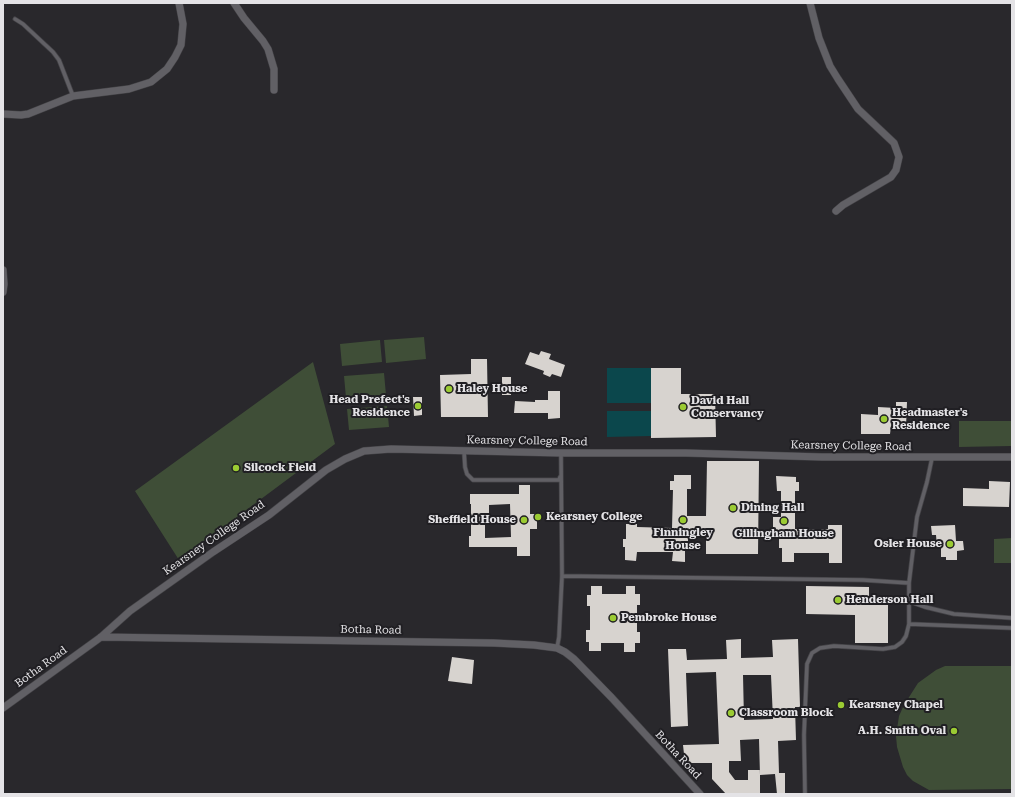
<!DOCTYPE html>
<style>
body{margin:0}
#map{position:relative;width:1015px;height:797px;overflow:hidden;background:#29282c;font-family:"Roboto Serif",serif}
canvas{display:block}
.frame{position:absolute;inset:0;border:4px solid #e4e3e6;pointer-events:none}
</style>
<div id="map">
<canvas width="1015" height="797"></canvas>
<div class="frame"></div>
</div>
<script>
const c = document.querySelector('canvas').getContext('2d');
c.lineJoin = 'round';
function paint(path, color) { c.fillStyle = color; c.fill(path, 'evenodd'); }
const shape = rows => new Path2D(rows.map(r => 'M' + r).join(''));
function trace(path, color, width, dash) { c.strokeStyle = color; c.lineWidth = width; c.lineCap = dash ? 'butt' : 'round'; c.setLineDash(dash || []); c.stroke(path); }
function write(font, color, halo, rows, align = 'center') {
  c.font = font + ' "Roboto Serif",serif'; c.lineWidth = 4; c.setLineDash([]); c.textBaseline = 'middle'; c.strokeStyle = halo; c.fillStyle = color; for (const [text, x, y, turn = 0] of rows) {
    c.save(); c.translate(x, y); c.rotate((+turn || 0) * Math.PI / 180); c.textAlign = isNaN(turn) ? turn : align; if (halo) c.strokeText(text, 0, 0); c.fillText(text, 0, 0); c.restore();
  }
}
paint(shape([
 [424,337,426,359,386,363,384,340],
 [380,340,382,362,342,366,340,344],
 [313,362,335,444,179,560,135,491],
 [384,373,386,395,346,398,344,376],
 [387,406,389,427,349,430,347,409],
 [959,421,1011,421,1011,446,959,447],
 [1012,538,1012,563,994,563,994,539],
 [945,666,1012,666,1012,789,929,790,913,781,907,775,903,767,897,747,896,736,899,716,904,705,918,683,936,670]
]), '#3f4e37');
paint(shape([
 [607,368,651,368,651,403,607,403],
 [607,411,651,411,651,436,607,437]
]), '#0b474c');
paint(shape([
 [541,351,551,354,549,359,565,365,561,377,552,374,550,377,543,374,544,371,525,364,530,352,539,355],
 [471,359,487,359,488,417,441,417,440,375,471,374],
 [651,368,681,368,681,394,715,394,716,437,651,438],
 [502,377,511,377,511,395,502,395],
 [548,391,560,391,560,418,548,419,548,413,514,413,515,401,535,402,535,400,548,400],
 [413,397,422,397,422,415,414,416],
 [896,402,907,402,906,427,891,426,890,434,861,434,861,414,878,415,878,407,896,408],
 [707,461,759,461,758,554,706,554,706,530,688,529,688,545,685,545,685,562,672,561,673,552,637,552,636,561,625,560,625,547,623,547,623,539,626,539,626,524,637,524,637,527,672,528,673,490,670,490,670,481,674,481,674,475,691,475,691,489,687,489,687,516,706,516],
 [776,476,796,477,796,482,799,482,799,491,795,491,795,529,828,529,828,525,842,525,842,563,829,563,829,553,794,553,794,562,782,562,782,548,779,548,779,530,773,530,773,517,781,517,781,491,777,491],
 [989,481,1010,482,1009,507,963,506,963,488,989,489],
 [519,485,530,485,530,514,537,514,537,529,530,529,530,556,517,556,517,547,469,547,469,536,471,536,471,504,470,504,470,494,519,494],
 [510,504,511,537,485,538,485,523,489,523,489,505],
 [955,525,956,541,963,541,964,550,957,551,957,560,946,560,946,557,941,557,941,547,937,547,936,535,932,535,931,526],
 [591,586,602,586,602,594,626,594,626,586,635,586,635,594,640,594,640,605,637,605,637,632,640,632,640,643,635,643,635,652,624,652,624,643,601,643,601,651,589,651,589,642,586,642,586,630,590,630,590,606,587,606,587,595,591,595],
 [806,586,869,587,869,605,888,605,888,643,855,643,855,615,806,614],
 [741,639,741,658,773,657,772,640,798,639,800,707,795,707,796,740,778,741,779,773,785,773,785,794,777,794,775,774,760,775,759,739,740,740,741,761,729,761,729,772,735,780,748,780,748,770,760,770,760,794,726,794,712,779,712,763,685,763,683,745,719,744,716,672,686,673,688,726,671,727,668,649,686,649,687,660,727,659,726,640],
 [743,675,771,675,773,719,744,720],
 [452,657,474,660,472,684,448,681]
]), '#d7d3cf');
const service = shape([
 [15,19,23,24,53,52,59,60,73,96],
 [464,451,465,467,467,474,473,480,559,480,560,477],
 [562,576,863,580,909,583],
 [908,601,925,607,954,614,1012,618],
 [909,624,1012,628],
 [557,648,559,637,562,576,561,453],
 [805,794,804,735,807,664,812,653,820,648,834,646,883,649,895,647,902,642,906,636,909,624,909,583,917,517,927,482,932,458]
]);
const minor = shape([
 [234,3,244,18,263,41,268,49,274,69,274,90],
 [810,3,819,38,830,66,838,79,858,109,894,143,899,157,896,170,891,177,843,205,836,211],
 [3,114,21,115,28,114,73,96,129,89,151,82,167,69,175,57,181,45,183,24,179,3],
 [3,270,4,284,3,292],
 [101,637,494,643,534,645,557,648,565,652,574,659,612,698,700,794],
 [3,708,101,637,130,611,213,552,269,515,326,470,345,459,364,451,391,449,561,453,686,453,822,457,1012,457]
]);
trace(service, '#444347', 5);
trace(minor, '#444347', 8);
trace(service, '#616065', 3.5);
trace(minor, '#616065', 7);
for (const [x, y, r, color] of [
 [449,389,4,"#9bcb33"],
 [418,406,4,"#9bcb33"],
 [683,407,4,"#9bcb33"],
 [884,419,4,"#9bcb33"],
 [236,468,4,"#9bcb33"],
 [733,508,4,"#9bcb33"],
 [538,517,4,"#9bcb33"],
 [524,520,4,"#9bcb33"],
 [683,520,4,"#9bcb33"],
 [784,521,4,"#9bcb33"],
 [950,544,4,"#9bcb33"],
 [838,600,4,"#9bcb33"],
 [613,618,4,"#9bcb33"],
 [841,705,4,"#9bcb33"],
 [731,713,4,"#9bcb33"],
 [954,731,4,"#9bcb33"]
]) { const dot = new Path2D(); dot.arc(x, y, r, 0, 2 * Math.PI); c.fillStyle = color; c.fill(dot); trace(dot, '#201f23', 1.5); }
write('bold 11px', '#e4e3e6', '#201f23', [
 ["Haley House",457,389],
 ["Head Prefect's",410,400,"right"],
 ["Residence",410,413,"right"],
 ["David Hall",691,401],
 ["Conservancy",691,414],
 ["Headmaster's",892,413],
 ["Residence",892,426],
 ["Silcock Field",244,468],
 ["Dining Hall",741,508],
 ["Kearsney College",546,517],
 ["Sheffield House",516,520,"right"],
 ["Finningley",683,533,"center"],
 ["House",683,546,"center"],
 ["Gillingham House",784,534,"center"],
 ["Osler House",942,544,"right"],
 ["Henderson Hall",846,600],
 ["Pembroke House",621,618],
 ["Kearsney Chapel",849,705],
 ["Classroom Block",739,713],
 ["A.H. Smith Oval",946,731,"right"]
], 'left');
write('11px', '#e4e3e6', '#201f23', [
 ["Kearsney College Road",527,441,1],
 ["Kearsney College Road",851,446,1],
 ["Kearsney College Road",214,538,-35],
 ["Botha Road",371,630,1],
 ["Botha Road",41,667,-36],
 ["Botha Road",678,755,47]
]);
</script>
